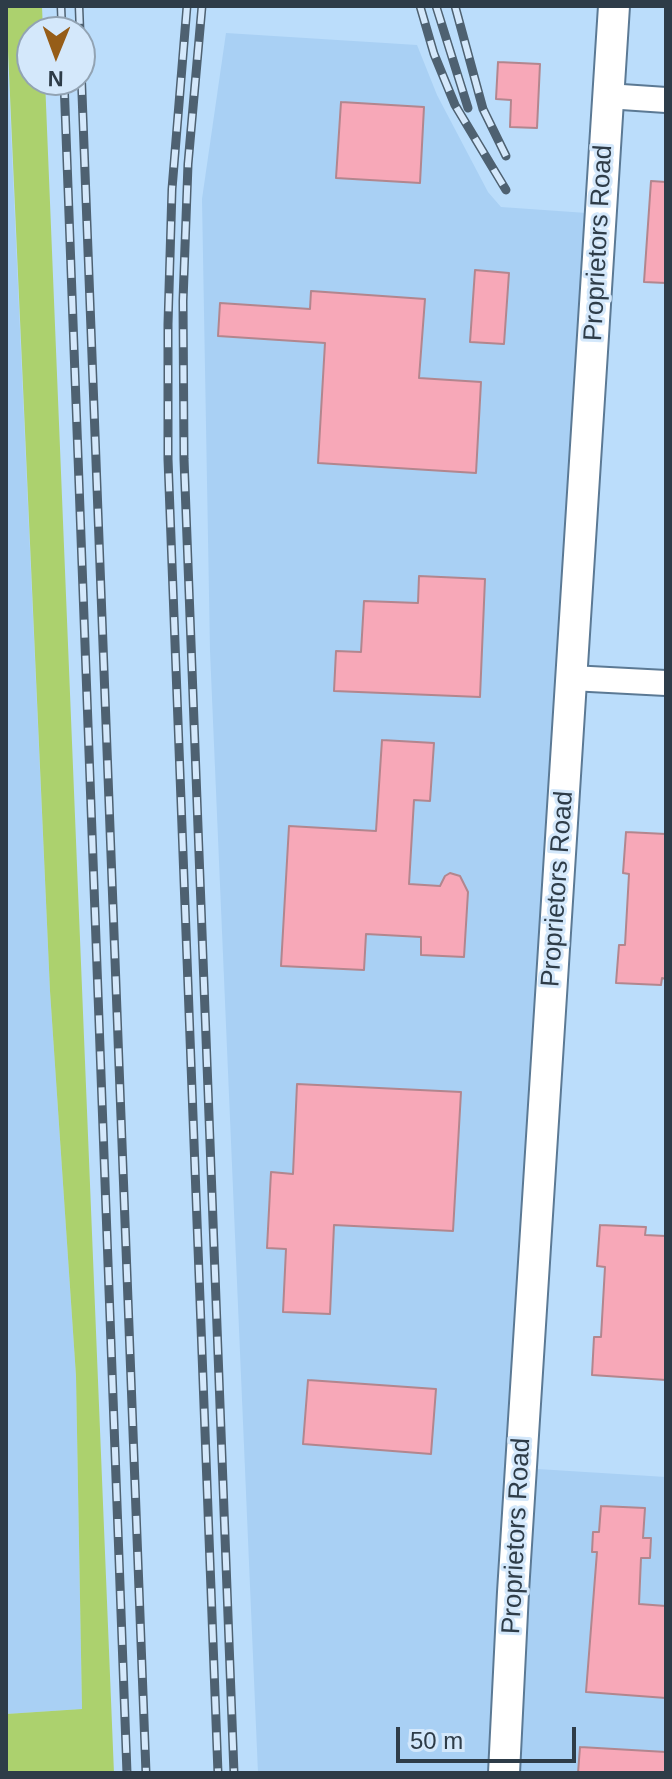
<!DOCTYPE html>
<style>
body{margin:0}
#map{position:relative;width:672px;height:1779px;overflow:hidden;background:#bbddfb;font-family:Helvetica,sans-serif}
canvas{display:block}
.frame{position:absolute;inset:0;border:8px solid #2e3c48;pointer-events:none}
.north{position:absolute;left:16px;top:16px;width:80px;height:80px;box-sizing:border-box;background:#d4e8fb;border:2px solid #92a3b3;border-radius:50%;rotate:181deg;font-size:22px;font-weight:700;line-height:32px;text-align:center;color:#2e3c48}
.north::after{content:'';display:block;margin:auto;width:28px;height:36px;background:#965d18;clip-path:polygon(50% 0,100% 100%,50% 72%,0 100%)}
.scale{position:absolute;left:396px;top:1727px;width:180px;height:36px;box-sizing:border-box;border:4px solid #2e3c48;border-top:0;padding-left:10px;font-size:24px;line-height:28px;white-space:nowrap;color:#2e3c48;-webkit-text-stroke:6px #d4e8fb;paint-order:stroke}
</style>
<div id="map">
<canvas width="672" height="1779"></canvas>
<div class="frame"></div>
<div class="north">N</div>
<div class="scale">50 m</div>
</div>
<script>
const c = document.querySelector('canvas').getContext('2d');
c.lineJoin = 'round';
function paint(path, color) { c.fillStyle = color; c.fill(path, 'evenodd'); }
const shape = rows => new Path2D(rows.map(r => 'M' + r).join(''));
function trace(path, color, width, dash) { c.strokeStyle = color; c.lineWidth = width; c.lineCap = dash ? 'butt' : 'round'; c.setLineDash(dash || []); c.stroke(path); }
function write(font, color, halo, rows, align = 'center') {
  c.font = font + ' Helvetica,sans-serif'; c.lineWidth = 6; c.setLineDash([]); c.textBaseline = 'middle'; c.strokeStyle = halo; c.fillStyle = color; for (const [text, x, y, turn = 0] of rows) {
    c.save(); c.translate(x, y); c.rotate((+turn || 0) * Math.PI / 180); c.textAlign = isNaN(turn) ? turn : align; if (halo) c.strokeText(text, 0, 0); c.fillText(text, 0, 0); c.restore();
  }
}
paint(shape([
 [6,22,50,991,76,1376,82,1709,6,1714],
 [226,33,417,45,437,95,488,192,501,207,601,214,521,1468,666,1477,666,1773,258,1773,210,651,202,199]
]), '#a9d0f4');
paint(shape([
 [6,6,42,6,43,32,32,32,32,80,45,80,114,1773,6,1773,6,1714,82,1709,76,1376,50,991]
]), '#acd16e');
const building = shape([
 [498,62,540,64,537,128,510,127,511,100,496,99,498,62],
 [341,102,424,107,420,183,336,178,341,102],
 [651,181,666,182,666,283,644,282,651,181],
 [475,270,509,273,504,344,470,342,475,270],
 [311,291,425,299,419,378,481,382,476,473,318,463,325,343,218,336,220,303,310,309,311,291],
 [419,576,485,579,480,697,334,691,336,651,361,652,364,601,418,603,419,576],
 [382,740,434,743,430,801,414,800,409,884,440,886,445,876,450,873,460,876,468,892,464,957,421,955,421,937,366,934,364,970,281,966,289,826,376,831,382,740],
 [626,832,666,834,666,979,662,978,661,985,616,983,619,945,625,945,629,874,623,873,626,832],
 [297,1084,461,1092,453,1231,334,1225,330,1314,283,1312,286,1249,267,1248,271,1172,293,1174,297,1084],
 [600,1225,646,1227,645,1235,666,1236,666,1380,592,1375,594,1337,601,1337,605,1267,597,1266,600,1225],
 [308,1380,436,1389,431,1454,303,1444,308,1380],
 [601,1506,645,1508,643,1538,651,1538,650,1558,641,1558,639,1604,666,1606,666,1698,586,1692,597,1552,592,1552,593,1532,599,1532,601,1506],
 [580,1747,666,1752,666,1773,578,1773,580,1747]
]);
paint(building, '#f7a8b8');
trace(building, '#b2868e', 2);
const minor = shape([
 [607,96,666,100],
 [571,678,666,683]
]);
const tertiary = shape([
 [504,1773,513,1592,614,6]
]);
trace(minor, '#5b7994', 28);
trace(tertiary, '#5b7994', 34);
trace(minor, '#fff', 24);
trace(tertiary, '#fff', 30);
const rail = shape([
 [61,6,62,32],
 [79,6,80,32],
 [187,6,172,189,168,324,168,459,218,1773],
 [202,6,188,164,183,301,184,459,234,1773],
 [420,6,434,54,455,105,506,190],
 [436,6,468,108],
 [455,6,483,109,506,156],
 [80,41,146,1773],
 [64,80,127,1773]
]);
trace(rail, '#4e6171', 9);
trace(rail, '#d4e8fb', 6, [18]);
write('26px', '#2e3c48', '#d4e8fb', [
 ["Proprietors Road",599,243,-87],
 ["Proprietors Road",558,889,-86],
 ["Proprietors Road",517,1536,-87]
]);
</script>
